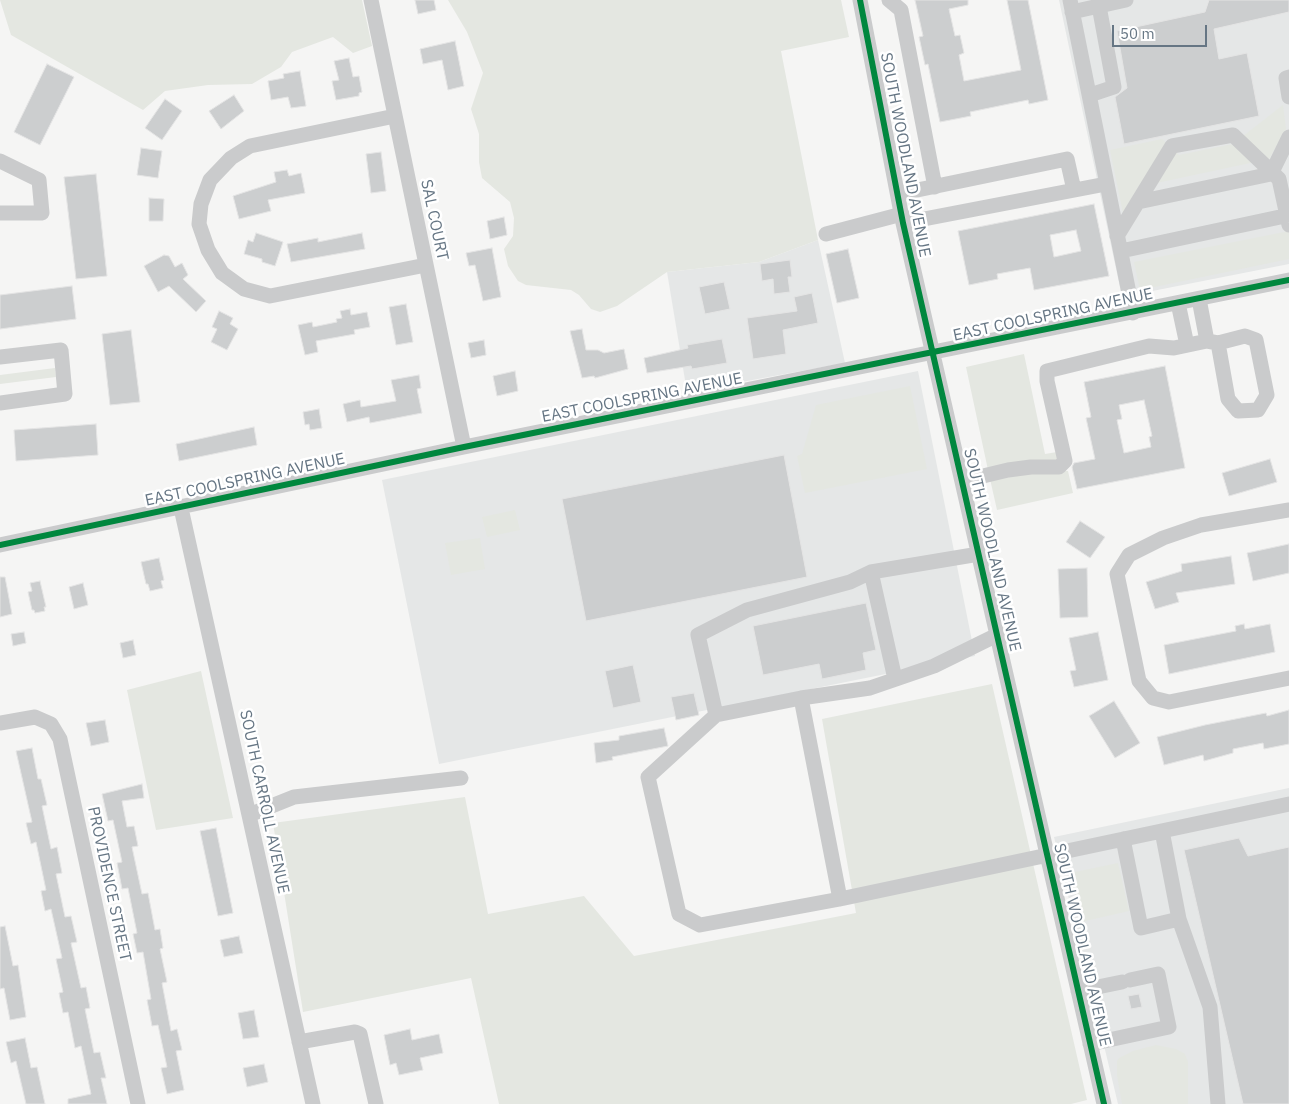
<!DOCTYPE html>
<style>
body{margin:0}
#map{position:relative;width:1289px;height:1104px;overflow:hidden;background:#f5f5f4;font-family:"IBM Plex Sans",sans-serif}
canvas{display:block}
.scale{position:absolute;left:1112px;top:25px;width:95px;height:22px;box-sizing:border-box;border:2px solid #667684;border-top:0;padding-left:6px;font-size:15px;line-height:18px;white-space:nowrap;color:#667684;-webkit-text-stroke:4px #fff;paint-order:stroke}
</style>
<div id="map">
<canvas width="1289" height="1104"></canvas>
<div class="scale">50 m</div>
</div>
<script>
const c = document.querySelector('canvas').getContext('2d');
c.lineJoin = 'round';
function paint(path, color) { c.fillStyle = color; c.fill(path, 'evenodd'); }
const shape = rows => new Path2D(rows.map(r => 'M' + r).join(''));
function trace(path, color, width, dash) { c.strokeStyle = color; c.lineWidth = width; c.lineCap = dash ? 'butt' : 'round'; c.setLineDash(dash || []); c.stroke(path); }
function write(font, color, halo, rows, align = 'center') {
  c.font = font + ' "IBM Plex Sans",sans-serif'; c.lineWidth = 5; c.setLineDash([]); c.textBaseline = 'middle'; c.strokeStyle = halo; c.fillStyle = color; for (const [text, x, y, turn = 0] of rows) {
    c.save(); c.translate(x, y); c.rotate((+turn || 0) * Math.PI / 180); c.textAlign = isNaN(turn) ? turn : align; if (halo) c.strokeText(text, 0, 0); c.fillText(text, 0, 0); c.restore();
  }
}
paint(shape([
 [1059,0,1289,0,1289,264,1122,297],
 [818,240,845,363,687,392,667,272,759,262],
 [918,371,975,656,439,764,382,480],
 [1289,788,1289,1104,1118,1104,1054,837]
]), '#e5e7e7');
paint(shape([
 [0,0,362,0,372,46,353,53,333,37,292,52,281,67,252,84,208,85,165,91,143,110,11,35],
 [448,0,841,0,849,37,781,51,818,240,759,262,667,272,617,306,600,312,591,309,579,295,571,290,526,285,518,281,508,266,504,249,513,236,514,218,510,202,482,178,479,162,479,134,471,109,483,73,467,32],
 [1283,105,1286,129,1269,159,1138,187,1123,213,1110,150,1162,139,1179,155,1233,144],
 [1289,231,1289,259,1140,290,1134,262],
 [1024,354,1045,454,1057,452,1060,460,988,470,966,367],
 [55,368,56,377,0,384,0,375],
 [910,386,927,469,805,493,797,456,802,454,816,405],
 [1048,470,1068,471,1073,493,997,510,990,479],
 [515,510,520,530,487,537,482,517],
 [480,538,485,569,451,575,445,543],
 [201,671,233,818,156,830,127,690],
 [992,684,1087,1100,1071,1104,499,1104,471,978,303,1012,273,823,465,797,488,914,584,896,634,956,856,913,822,719],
 [1118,863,1129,911,1081,922,1070,873],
 [1156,1045,1176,1049,1185,1054,1188,1062,1188,1104,1122,1104,1117,1075,1117,1061,1119,1058,1133,1051]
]), '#e4e7e1');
const building = shape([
 [415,0,434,0,436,10,418,14,415,0],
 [915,0,968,0,968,5,949,9,955,36,960,35,964,53,959,55,964,81,1021,70,1007,0,1028,0,1048,100,1029,104,1028,100,970,112,971,116,940,122,928,64,925,65,919,37,923,36,915,0],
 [1209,0,1289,0,1289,12,1214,29,1219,59,1247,53,1259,116,1124,144,1115,97,1127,88,1117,31,1205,12,1209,0],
 [455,41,464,86,448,90,442,60,423,64,420,49,455,41],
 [349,58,353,77,359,76,362,92,359,93,359,96,336,100,332,81,339,80,334,61,349,58],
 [47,64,74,77,40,145,14,132,47,64],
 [300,71,306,106,291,108,288,97,271,100,268,81,284,78,283,74,300,71],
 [234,95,244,111,221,129,209,111,234,95],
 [165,99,182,111,162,140,145,128,165,99],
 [141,148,162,151,158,178,137,175,141,148],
 [381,152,386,191,371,193,366,154,381,152],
 [287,170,289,176,301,173,305,193,268,200,271,211,239,219,233,196,276,182,274,172,287,170],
 [96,174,107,276,76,279,64,177,96,174],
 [149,198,164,199,163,221,149,221,149,198],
 [1094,204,1109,276,1034,290,1030,268,997,274,998,279,969,285,958,231,1094,204],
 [1076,230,1081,251,1054,257,1050,235,1076,230],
 [504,217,507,235,490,239,487,221,504,217],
 [256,233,283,242,275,266,262,262,262,259,244,254,248,240,253,242,256,233],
 [362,233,365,249,291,262,287,244,318,238,318,242,362,233],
 [492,248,501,297,483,301,475,265,469,266,466,253,492,248],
 [848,249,859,298,837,303,826,254,848,249],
 [164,255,169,256,175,267,182,263,188,275,183,279,206,301,196,312,169,286,158,292,144,266,164,255],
 [790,260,792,277,788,277,790,292,774,294,773,279,762,281,760,264,790,260],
 [724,282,730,309,705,314,699,287,724,282],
 [72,286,76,319,0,329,0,295,72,286],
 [812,293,818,323,783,330,786,354,753,359,747,318,797,311,794,297,812,293],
 [406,304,413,342,396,345,389,307,406,304],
 [350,309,351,315,367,312,370,327,354,330,355,334,316,341,318,352,305,355,298,325,312,322,313,327,337,322,336,319,342,318,340,311,350,309],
 [219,311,233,318,230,324,238,329,227,350,211,342,217,329,212,327,219,311],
 [582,329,586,350,598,350,604,353,624,349,628,369,595,378,594,376,582,378,570,331,582,329],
 [131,330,140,402,110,405,102,334,131,330],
 [722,339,727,363,692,369,691,366,647,373,644,358,688,348,687,345,722,339],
 [484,340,486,355,471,358,468,343,484,340],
 [1165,366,1185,468,1077,489,1072,467,1074,463,1095,459,1086,418,1091,417,1084,382,1165,366],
 [1144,400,1152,436,1149,437,1151,447,1124,453,1117,420,1122,419,1119,405,1144,400],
 [515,371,518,391,497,396,493,376,515,371],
 [419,375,421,388,417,389,422,413,370,423,369,417,347,422,343,404,360,400,361,407,396,401,391,380,419,375],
 [319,409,322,428,310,430,309,424,305,425,303,412,319,409],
 [96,424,98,455,16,461,14,430,96,424],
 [254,427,257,445,179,461,176,444,254,427],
 [784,455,807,577,586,621,562,499,784,455],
 [1270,459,1277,482,1229,496,1222,473,1270,459],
 [1080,521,1105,537,1090,558,1066,542,1080,521],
 [1289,544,1289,573,1253,581,1247,553,1289,544],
 [1231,556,1235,584,1176,593,1179,602,1155,609,1146,582,1182,571,1181,564,1231,556],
 [159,558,164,580,161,581,163,588,150,591,148,584,146,584,141,562,159,558],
 [1087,568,1088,617,1060,618,1058,569,1087,568],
 [0,577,5,577,12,614,0,617,0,577],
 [40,581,46,607,44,607,45,611,35,613,34,610,32,610,28,592,32,591,30,583,40,581],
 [83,583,88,605,74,609,69,587,83,583],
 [866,603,876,650,863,653,866,670,822,679,819,664,763,675,753,626,866,603],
 [1244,624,1245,629,1270,624,1275,652,1169,674,1164,645,1236,631,1235,626,1244,624],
 [24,632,26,643,13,646,11,634,24,632],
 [1098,632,1108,680,1074,687,1070,671,1076,670,1069,638,1098,632],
 [133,640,136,655,123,658,120,643,133,640],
 [633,665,641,702,613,708,605,671,633,665],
 [694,693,699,715,676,720,671,697,694,693],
 [1114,701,1140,743,1115,758,1089,716,1114,701],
 [1289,710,1289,744,1264,749,1263,743,1233,749,1233,753,1204,761,1203,755,1164,765,1157,737,1205,725,1266,713,1267,716,1289,710],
 [105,720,109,742,91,746,86,723,105,720],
 [664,728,668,746,612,757,613,760,596,763,594,743,619,740,619,736,664,728],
 [32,748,38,779,41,779,47,805,42,806,51,849,57,847,62,873,56,874,65,917,71,916,77,942,71,943,81,988,86,987,90,1008,85,1009,94,1053,100,1052,106,1078,101,1078,107,1104,68,1104,68,1099,91,1094,81,1046,75,1048,68,1012,63,1013,59,993,63,992,56,959,62,958,51,909,45,911,41,891,46,890,36,842,31,844,26,823,32,822,16,751,32,748],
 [142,784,144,798,122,801,127,827,134,826,138,846,132,847,142,894,148,893,155,930,160,929,163,948,160,949,167,982,162,983,171,1031,177,1029,182,1050,176,1051,184,1090,167,1094,161,1068,167,1067,158,1025,152,1026,147,1000,151,999,143,952,137,953,133,934,137,933,128,888,122,889,117,863,122,862,113,820,108,821,102,794,142,784],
 [216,828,233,913,218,916,200,831,216,828],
 [1239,838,1248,856,1289,847,1289,1104,1243,1104,1184,850,1239,838],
 [5,926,13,966,18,965,26,1017,10,1020,4,988,0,989,0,927,5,926],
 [239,936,243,953,224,957,220,940,239,936],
 [1139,994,1142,1007,1131,1009,1128,996,1139,994],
 [254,1010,259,1037,243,1039,238,1013,254,1010],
 [410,1029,412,1040,439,1034,443,1053,420,1058,423,1070,399,1075,396,1063,390,1065,384,1035,410,1029],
 [25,1038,31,1068,37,1067,45,1104,26,1104,16,1061,11,1063,6,1042,25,1038],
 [264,1064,268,1082,247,1087,243,1068,264,1064]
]);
paint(building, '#cccecf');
trace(building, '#e4e4e4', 1);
trace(shape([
 [371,0,464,447],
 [860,0,903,223,1104,1104],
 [889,0,901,10,935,187],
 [1070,0,1133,313],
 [1072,12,1126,0],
 [1289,77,1286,78,1289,97],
 [1090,95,1114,87,1099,6],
 [395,116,250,146,231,158,210,180,201,204,199,224,208,250,222,273,244,289,270,296,426,265],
 [0,161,39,180,42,213,0,213],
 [1271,174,1289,137],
 [898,194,1067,159,1074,190],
 [1138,202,1271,174],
 [903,223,1106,184],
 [826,234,902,214],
 [1117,236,1172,146,1233,135,1279,179,1289,225],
 [1121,251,1289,215],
 [1199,299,1207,341],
 [1178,303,1187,345],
 [0,357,61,350,65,394,0,403],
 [962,481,1008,470,1031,467,1059,467,1065,461,1047,381,1047,371,1149,346,1174,348,1207,341,1218,343,1228,399,1238,411,1258,410,1267,395,1256,340,1245,336,1218,343],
 [181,508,313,1104],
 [1289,510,1201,525,1163,538,1129,555,1117,574,1139,681,1153,698,1169,702,1289,678],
 [0,545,464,447,1289,280],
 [871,572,895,679],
 [801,698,716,715,648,777,679,914,700,925,840,899,801,698,870,688,934,666,997,635],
 [716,715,698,635,747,610,850,582,871,572,979,554],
 [0,723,35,717,51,724,60,739,138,1104],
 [249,815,294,797,461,778],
 [1123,839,1141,928,1179,919,1162,831],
 [840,899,1289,804],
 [1179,919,1210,1007,1218,1104],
 [1078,991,1122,982],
 [299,1042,355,1032,360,1034,376,1104],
 [1090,1044,1169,1027,1158,974,1130,980]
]), '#cacbcc', 15);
trace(shape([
 [860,0,903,223,1104,1104],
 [0,545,464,447,1289,280]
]), '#00873e', 6);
write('16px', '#667684', '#fff', [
 ["SOUTH WOODLAND AVENUE",905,155,79],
 ["SAL COURT",434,220,78],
 ["EAST COOLSPRING AVENUE",1053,315,-12],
 ["EAST COOLSPRING AVENUE",642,398,-11],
 ["EAST COOLSPRING AVENUE",245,480,-12],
 ["SOUTH WOODLAND AVENUE",992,550,77],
 ["SOUTH CARROLL AVENUE",264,802,78],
 ["PROVIDENCE STREET",109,884,78],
 ["SOUTH WOODLAND AVENUE",1082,945,77]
]);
</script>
